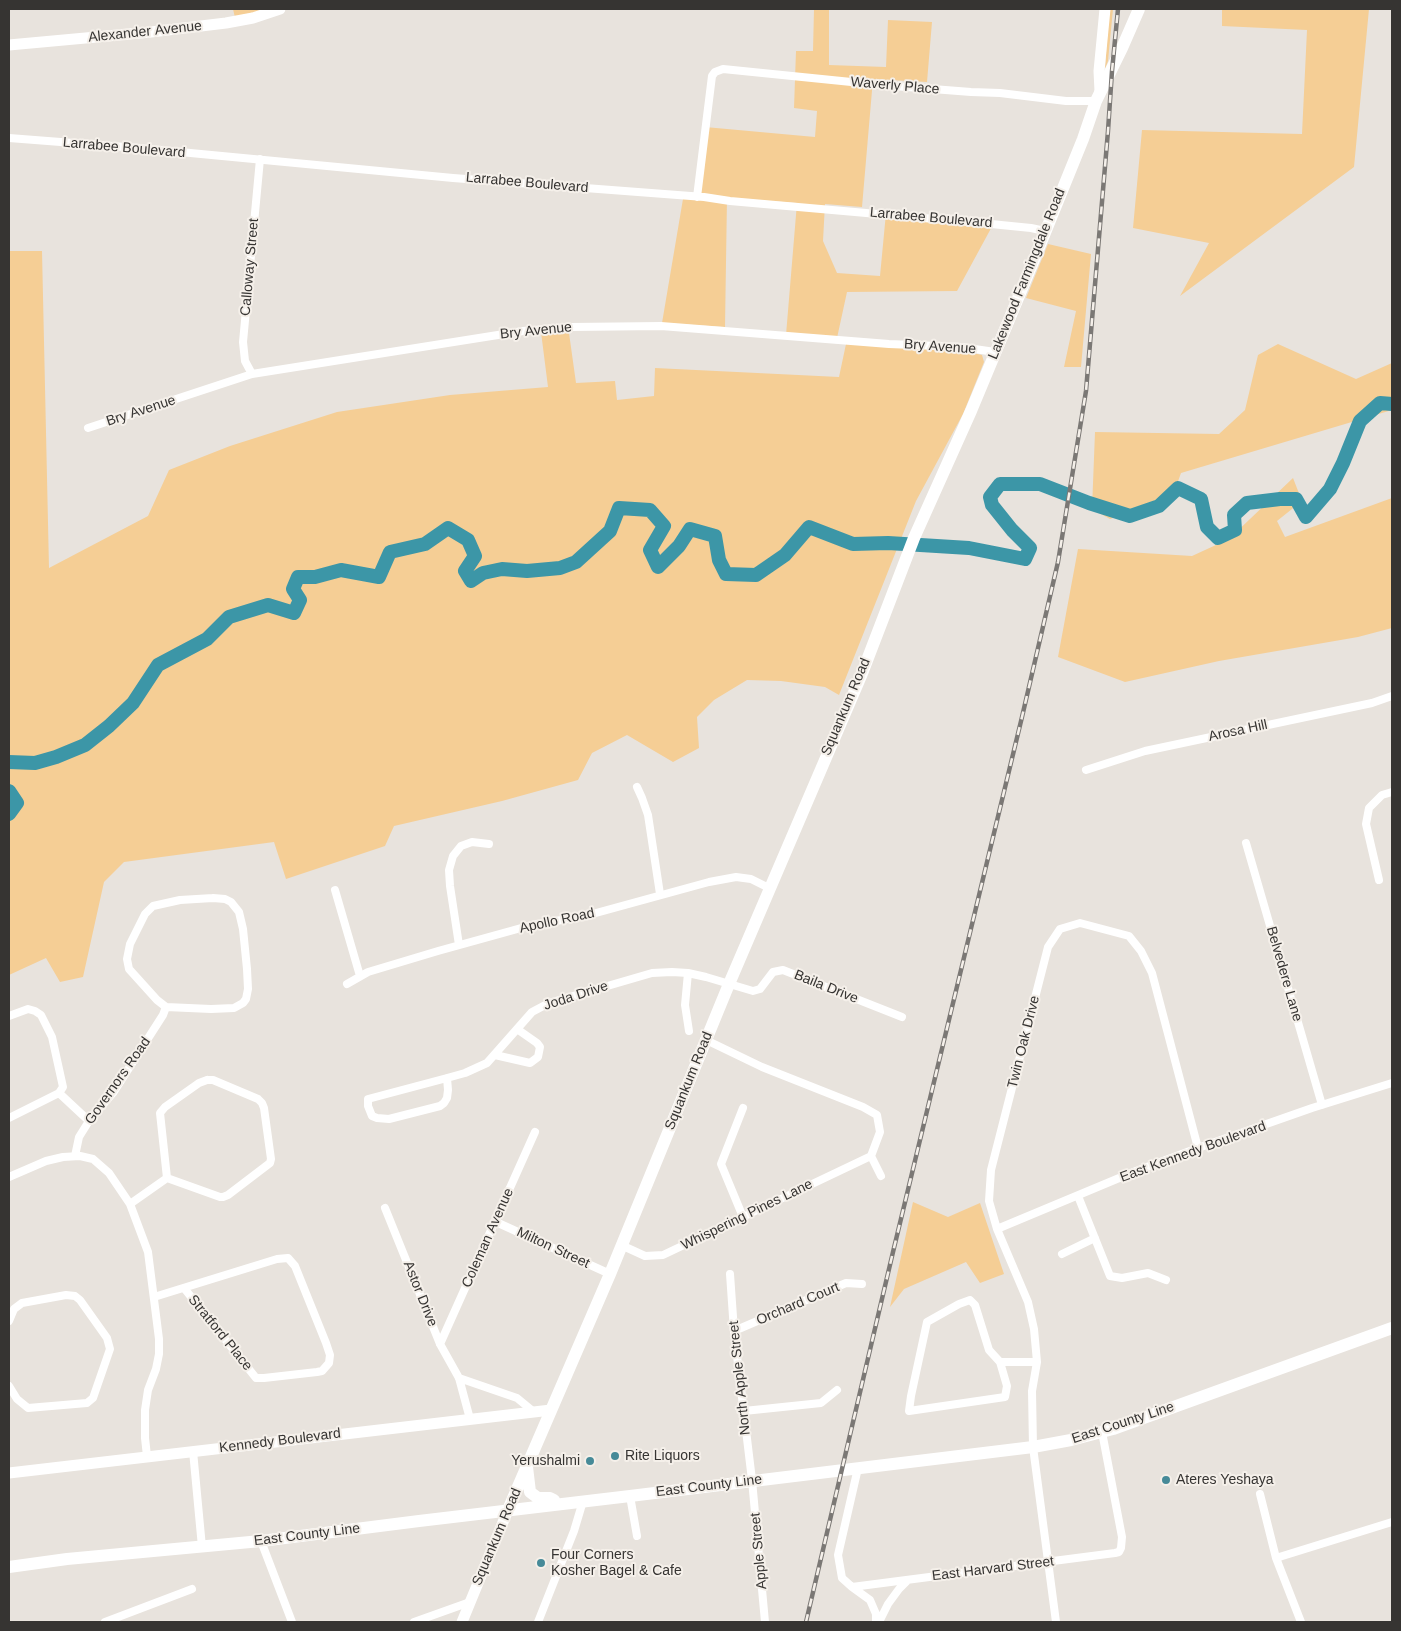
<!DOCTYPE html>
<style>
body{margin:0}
#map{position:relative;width:1401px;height:1631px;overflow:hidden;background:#e8e3dd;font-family:Arial,sans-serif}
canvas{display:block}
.frame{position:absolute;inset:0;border:10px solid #363432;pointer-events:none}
</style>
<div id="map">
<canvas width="1401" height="1631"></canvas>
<div class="frame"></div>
</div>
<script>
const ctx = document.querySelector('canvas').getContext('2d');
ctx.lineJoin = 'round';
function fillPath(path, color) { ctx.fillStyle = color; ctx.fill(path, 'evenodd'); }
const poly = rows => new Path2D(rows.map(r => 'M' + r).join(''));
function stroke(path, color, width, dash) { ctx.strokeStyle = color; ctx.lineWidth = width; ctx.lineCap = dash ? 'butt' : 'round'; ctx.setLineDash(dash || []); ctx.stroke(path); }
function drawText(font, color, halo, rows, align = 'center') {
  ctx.font = font + ' Arial,sans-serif'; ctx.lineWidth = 4; ctx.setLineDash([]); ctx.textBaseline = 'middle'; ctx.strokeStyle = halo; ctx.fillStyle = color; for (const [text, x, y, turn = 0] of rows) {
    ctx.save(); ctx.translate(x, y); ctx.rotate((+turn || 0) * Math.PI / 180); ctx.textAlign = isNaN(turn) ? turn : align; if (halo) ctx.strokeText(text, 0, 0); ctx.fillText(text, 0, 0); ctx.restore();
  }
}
const green = poly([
 [233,9,283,9,236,22],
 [814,9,829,9,829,65,886,67,888,20,932,22,927,82,873,79,862,207,825,204,823,241,837,273,880,276,886,213,995,221,957,291,847,292,837,338,786,335,797,203,727,198,725,327,662,323,684,193,699,194,705,127,815,137,817,111,794,108,796,51,813,51],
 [1109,9,1113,9,1108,61,1105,69],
 [1222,9,1369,9,1354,167,1180,296,1209,243,1133,228,1142,130,1302,134,1307,30,1222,26],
 [1048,244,1091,254,1081,367,1064,367,1076,311,1026,298],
 [9,251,42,251,49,568,148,516,169,470,230,446,337,412,450,395,548,387,541,332,569,333,576,383,615,381,617,400,654,396,655,368,839,377,846,344,960,350,982,355,984,362,963,414,916,501,839,695,825,687,781,681,747,680,714,700,697,717,699,748,673,762,627,735,592,753,578,780,502,801,394,826,385,846,286,879,274,842,124,862,104,882,83,977,60,982,46,958,9,975],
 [1278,344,1356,379,1392,363,1392,410,1181,473,1172,498,1110,519,1092,509,1095,432,1219,434,1245,410,1258,355],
 [1293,478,1302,501,1277,521,1285,537,1392,498,1392,628,1358,637,1219,661,1125,682,1058,657,1078,549,1192,556,1229,539],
 [913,1202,948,1217,980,1203,1004,1274,980,1283,966,1262,904,1289,890,1307]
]);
const river = poly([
 [9,762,35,763,56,757,85,745,109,726,133,703,158,665,207,639,229,617,268,605,294,613,300,600,293,589,298,577,315,577,341,570,379,577,390,552,425,544,448,528,468,540,475,556,465,571,471,581,483,573,502,569,527,571,560,568,576,562,610,531,619,508,650,510,664,526,650,550,658,567,679,546,690,529,715,536,719,560,726,574,756,575,785,555,809,527,853,544,888,543,969,548,1025,559,1030,548,1012,530,992,505,990,497,1000,484,1040,484,1089,503,1130,516,1159,506,1178,488,1201,499,1207,527,1218,538,1235,530,1234,515,1247,503,1280,499,1296,499,1306,517,1330,489,1343,463,1360,421,1380,403,1392,404],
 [9,791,17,803,9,814]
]);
const street = poly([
 [9,138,138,148,453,178,704,197,730,201,991,224,1031,228,1045,231],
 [697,197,712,76,715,72,723,69,881,85,971,92,1000,93,1066,101,1096,101],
 [252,374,245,361,243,342,260,159],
 [88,428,252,374,523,331,571,327,661,326,889,344,961,347,995,352],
 [1086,770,1145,751,1372,703,1392,696],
 [637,787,642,798,648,815,660,894],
 [1246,843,1322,1105],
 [1379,880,1366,824,1369,808,1382,795,1392,792],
 [335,890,360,976],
 [213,898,225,899,231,902,239,912,243,929,247,969,248,989,246,999,243,1003,234,1008,211,1009,166,1007,157,1000,129,969,127,959,130,944,145,914,153,906,180,900,213,898],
 [459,945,450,886,449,870,453,856,461,846,472,842,489,844],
 [688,973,685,1005,689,1031],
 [347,984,368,972,438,951,532,925,585,916,709,882,736,877,751,879,769,888],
 [9,1016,28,1009,35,1011,41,1015,52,1037,63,1087,59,1093,9,1118],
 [706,1040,762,1067,863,1107,877,1115,880,1132,871,1156,881,1176],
 [495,1055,530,1063,538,1057,540,1047,537,1043,517,1029],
 [447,1078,465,1073,487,1063,532,1012,549,1003,652,973,672,972,688,973,706,977,753,991,760,989,773,972,783,970,902,1017],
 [447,1078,448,1090,447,1098,444,1103,440,1106,389,1119,377,1118,372,1116,368,1106,368,1099,447,1078],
 [207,1080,213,1080,258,1099,262,1103,264,1108,271,1159,270,1163,228,1195,223,1197,220,1197,167,1178,160,1113,165,1107,199,1083,207,1080],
 [59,1093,89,1121],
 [743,1108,721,1164,743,1217],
 [75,1156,79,1137,89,1121,113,1093,163,1015,166,1007],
 [9,1177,46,1161,63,1157,80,1156,93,1159,109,1173,130,1204,148,1252,159,1339,159,1354,156,1369,148,1390,145,1410,145,1438,147,1456],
 [1078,1196,1110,1276,1122,1278,1148,1273,1166,1280],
 [130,1204,167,1178],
 [385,1208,440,1344,459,1378,470,1419],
 [496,1222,610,1274],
 [997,1229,1136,1171,1198,1148,1312,1108,1392,1083],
 [621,1245,645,1256,663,1255,871,1156],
 [1062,1254,1095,1238],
 [730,1274,734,1331,752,1480,765,1622],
 [154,1297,277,1259,288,1258,295,1266,326,1343,330,1355,329,1363,322,1371,317,1372,264,1378,256,1378,184,1288],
 [9,1321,14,1309,22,1303,66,1295,75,1296,80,1300,107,1338,110,1349,93,1398,87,1403,28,1408,17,1399,9,1386],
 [734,1331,846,1283,862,1284],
 [440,1344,535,1132],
 [1000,1362,1007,1386,1005,1397,909,1411,911,1396,927,1322,959,1304,970,1300,975,1305,989,1350,1000,1362,1037,1362],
 [459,1378,517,1398,534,1412],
 [744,1411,821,1403,837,1390],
 [193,1451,202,1547],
 [858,1468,838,1555,842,1578,852,1587,1115,1553,1119,1552,1121,1548,1122,1537,1102,1432],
 [1260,1494,1276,1558,1301,1622],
 [630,1496,637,1536],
 [261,1541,292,1622],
 [1276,1558,1392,1522],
 [852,1587,870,1600,876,1614,876,1622],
 [105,1622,192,1589],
 [414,1622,470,1602],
 [538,1622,574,1531,583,1501],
 [879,1622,888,1604,899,1589,908,1580],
 [1056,1622,1033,1447,1032,1391,1037,1362,1034,1329,1028,1302,997,1229,989,1201,991,1170,1048,947,1060,929,1080,923,1129,936,1141,951,1152,973,1198,1148]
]);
const secondary = poly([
 [9,45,151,32,226,23,253,18,280,9],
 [1100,91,1099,71,1105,9],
 [9,1473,551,1410],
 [462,1622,508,1510]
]);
const primary = poly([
 [527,1467,530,1492,538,1498,550,1498,554,1500],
 [508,1510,610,1274,729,984,861,676,914,538,971,411,1036,255,1083,139,1096,101,1122,48,1139,9],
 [9,1567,67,1559,261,1541,419,1521,630,1496,1033,1447,1071,1440,1113,1429,1392,1328]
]);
const rail = poly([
 [806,1622,893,1252,1022,717,1058,562,1086,391,1108,131,1112,71,1118,9]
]);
const markers = [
 [615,1456,5,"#468a98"],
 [590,1461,5,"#468a98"],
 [1166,1480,5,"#468a98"],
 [541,1563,5,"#468a98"]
];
const streetNames = [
 ["Alexander Avenue",145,32,-6],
 ["Waverly Place",895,86,5],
 ["Larrabee Boulevard",124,148,5],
 ["Larrabee Boulevard",527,183,5],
 ["Larrabee Boulevard",931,218,5],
 ["Calloway Street",250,267,-85],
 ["Lakewood Farmingdale Road",1027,274,-68],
 ["Bry Avenue",536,331,-6],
 ["Bry Avenue",940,347,4],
 ["Bry Avenue",141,411,-18],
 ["Squankum Road",846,707,-67],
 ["Arosa Hill",1238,731,-12],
 ["Apollo Road",557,921,-12],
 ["Belvedere Lane",1284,974,74],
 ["Baila Drive",826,987,22],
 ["Joda Drive",576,996,-18],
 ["Twin Oak Drive",1024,1042,-76],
 ["Governors Road",118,1081,-55],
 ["Squankum Road",689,1081,-68],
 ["East Kennedy Boulevard",1193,1152,-20],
 ["Whispering Pines Lane",747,1215,-26],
 ["Coleman Avenue",488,1238,-66],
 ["Milton Street",553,1248,25],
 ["Astor Drive",420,1294,68],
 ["Orchard Court",798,1304,-23],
 ["Stratford Place",220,1333,51],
 ["North Apple Street",740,1378,-96],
 ["East County Line",1123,1423,-18],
 ["Kennedy Boulevard",280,1441,-7],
 ["East County Line",709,1486,-7],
 ["East County Line",307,1535,-7],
 ["Squankum Road",497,1537,-67],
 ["Apple Street",759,1551,-95],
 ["East Harvard Street",993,1569,-7]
];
const poiNames = [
 ["Rite Liquors",625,1456],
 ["Yerushalmi",580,1461,"right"],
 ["Ateres Yeshaya",1176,1480],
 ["Four Corners",551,1555],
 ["Kosher Bagel & Cafe",551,1571]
];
fillPath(green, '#f5ce95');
stroke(river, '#3c96a7', 14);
stroke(street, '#fff', 8);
stroke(secondary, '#fff', 11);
stroke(primary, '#fff', 12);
stroke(rail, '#7b7875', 4.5);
stroke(rail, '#f5f0ea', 2.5, [8]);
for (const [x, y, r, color] of markers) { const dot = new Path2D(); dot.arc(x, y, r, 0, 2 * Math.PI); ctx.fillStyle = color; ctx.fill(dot); stroke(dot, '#f5f0ea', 2); }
drawText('14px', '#363432', '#f5f0ea', streetNames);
drawText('14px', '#363432', '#f5f0ea', poiNames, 'left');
</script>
